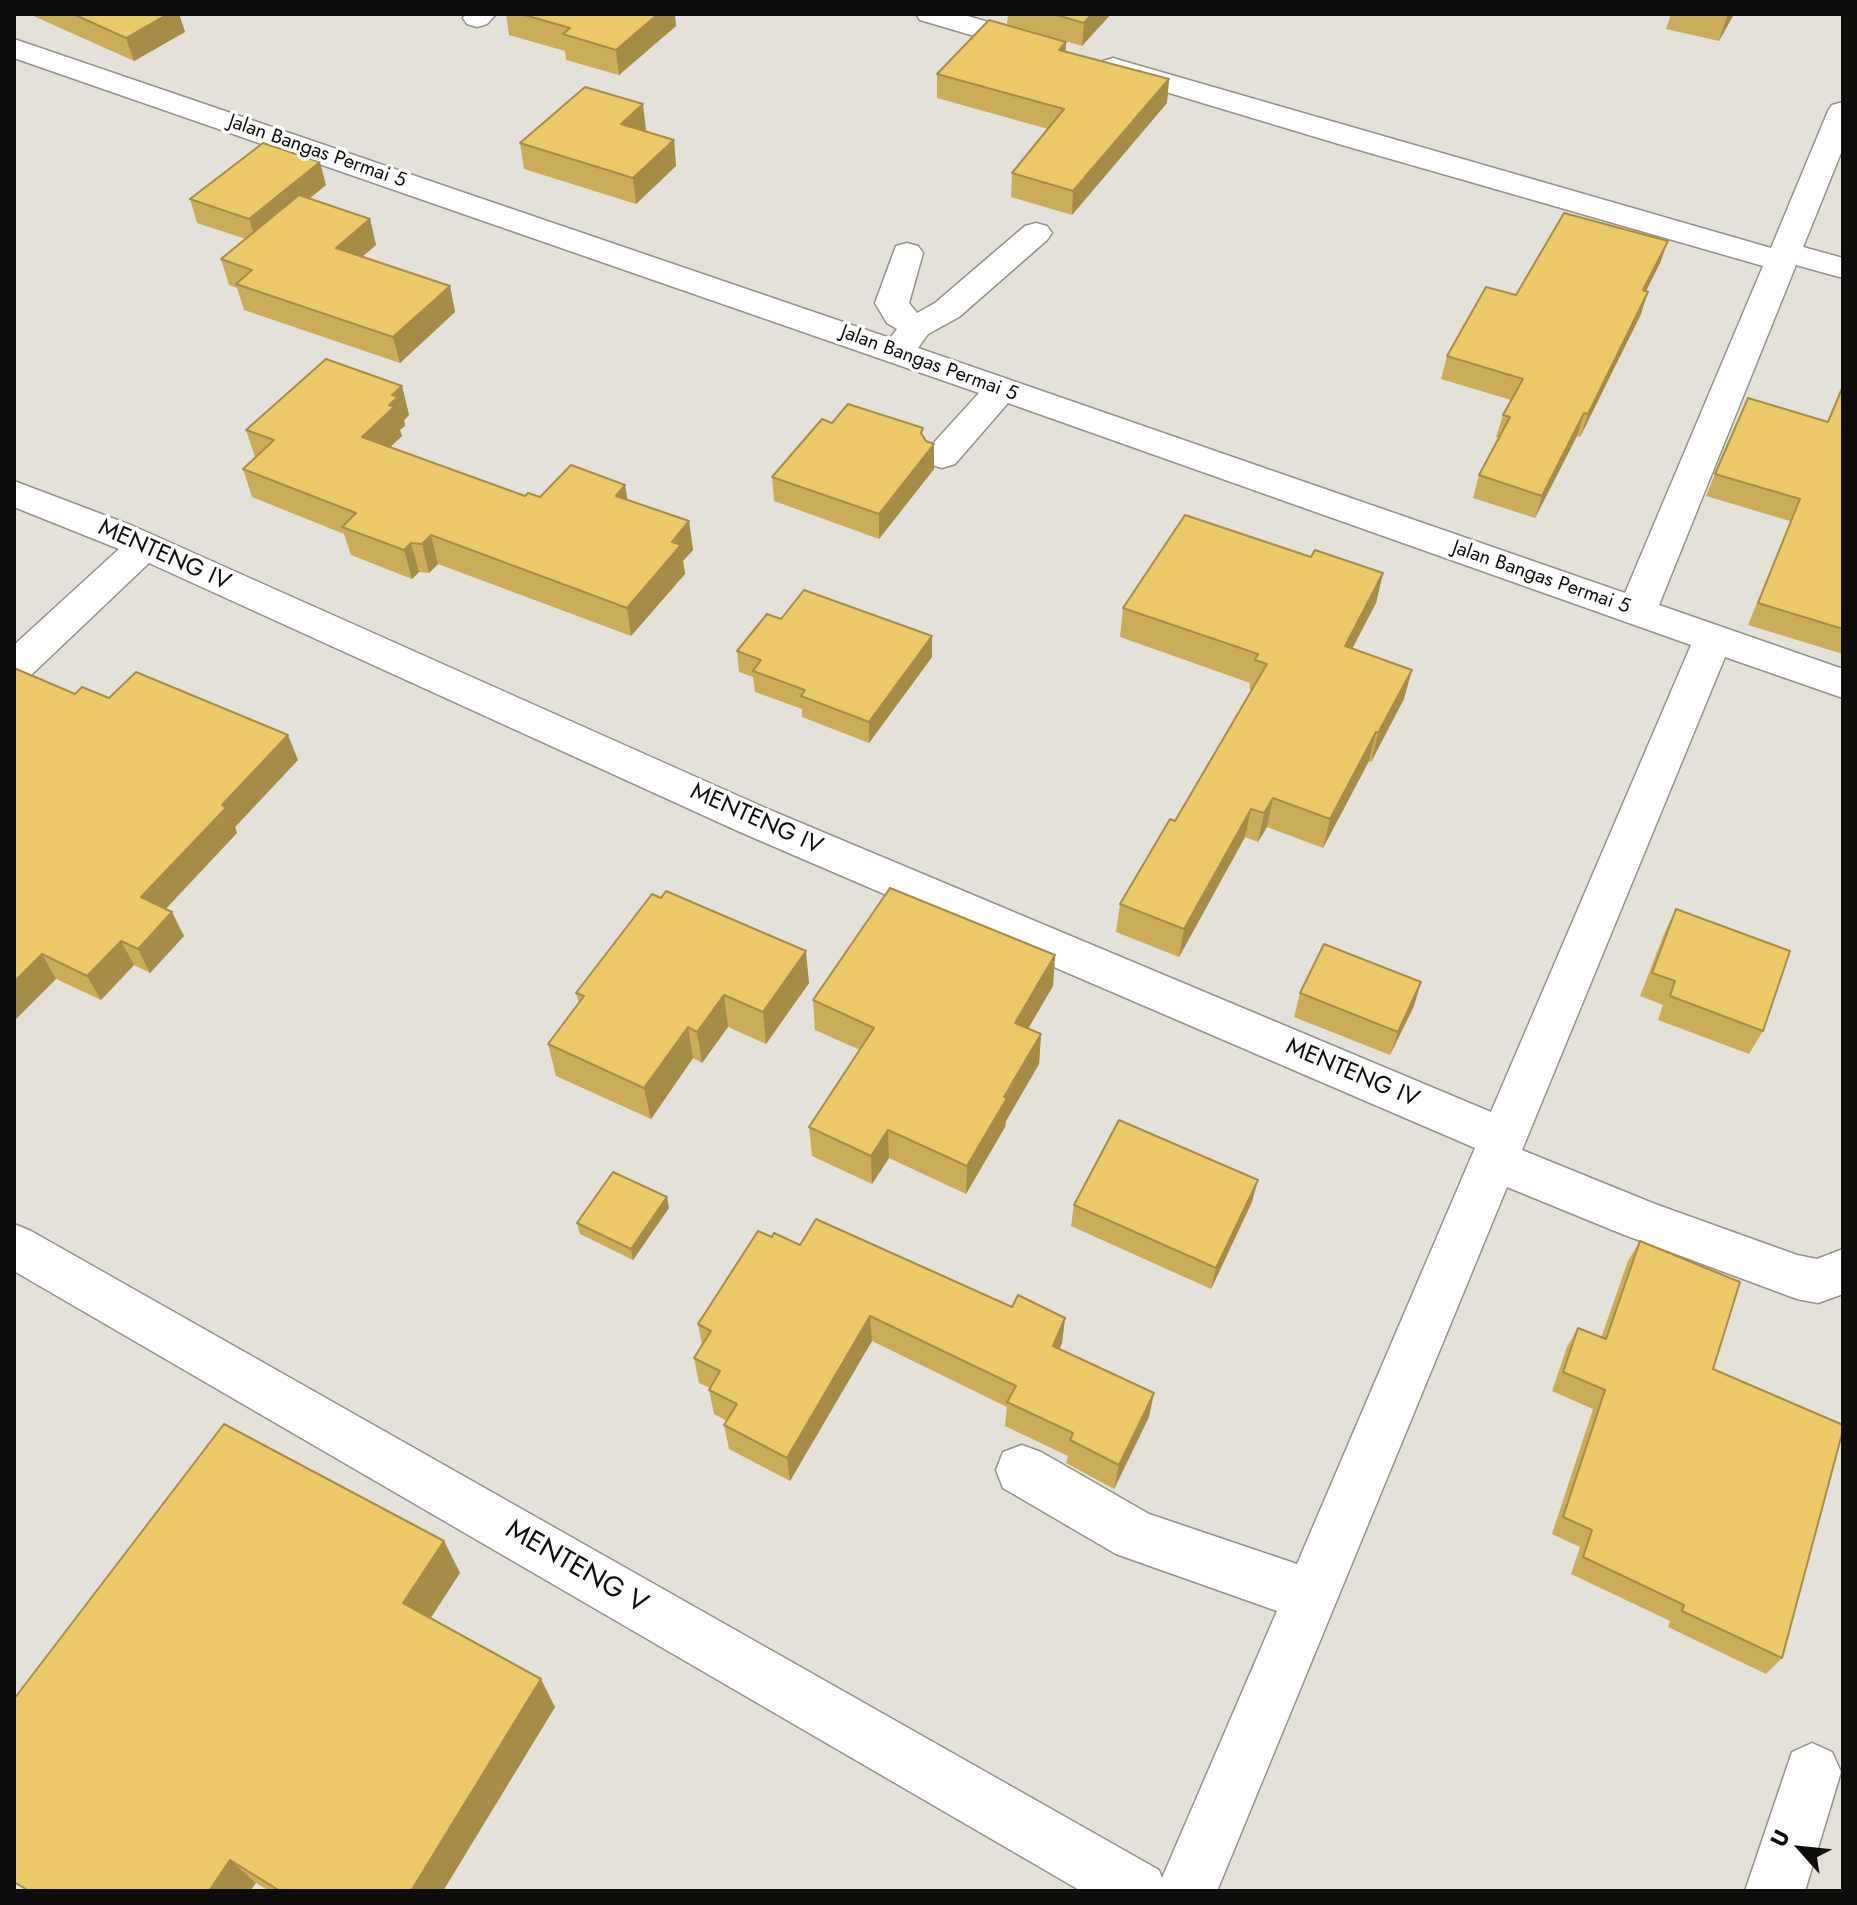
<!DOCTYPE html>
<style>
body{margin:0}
#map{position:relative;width:1857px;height:1905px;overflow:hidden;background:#e3e1da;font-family:Jost,sans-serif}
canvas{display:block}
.frame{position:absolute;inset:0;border:16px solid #0e0d0b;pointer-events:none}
.north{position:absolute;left:1761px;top:1809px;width:80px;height:80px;-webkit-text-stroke:6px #fff;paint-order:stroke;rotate:297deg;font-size:22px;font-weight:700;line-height:32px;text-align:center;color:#0e0d0b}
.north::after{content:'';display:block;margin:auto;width:28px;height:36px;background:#0e0d0b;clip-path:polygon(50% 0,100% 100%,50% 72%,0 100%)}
</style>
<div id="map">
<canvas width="1857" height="1905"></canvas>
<div class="frame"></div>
<div class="north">U</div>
</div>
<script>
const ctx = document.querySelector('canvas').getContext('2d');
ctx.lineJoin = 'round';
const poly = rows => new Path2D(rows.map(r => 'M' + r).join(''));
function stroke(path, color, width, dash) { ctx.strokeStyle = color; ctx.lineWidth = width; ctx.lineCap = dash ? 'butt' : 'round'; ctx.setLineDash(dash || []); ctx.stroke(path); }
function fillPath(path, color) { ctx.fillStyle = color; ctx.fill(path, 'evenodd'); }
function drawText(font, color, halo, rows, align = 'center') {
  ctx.font = font + ' Jost,sans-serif'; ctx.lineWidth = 7; ctx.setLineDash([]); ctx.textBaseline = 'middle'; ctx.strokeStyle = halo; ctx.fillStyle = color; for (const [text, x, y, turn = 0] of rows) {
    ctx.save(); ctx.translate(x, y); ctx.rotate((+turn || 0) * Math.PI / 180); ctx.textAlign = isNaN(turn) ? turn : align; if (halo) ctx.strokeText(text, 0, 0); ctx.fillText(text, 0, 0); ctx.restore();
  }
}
const minor = poly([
 [465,14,496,14,487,24,477,27,467,24,463,18,465,14],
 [916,14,961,14,1049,40,1054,46,1049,52,1039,55,920,20,916,14],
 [14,39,890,338,897,329,887,323,875,303,896,246,907,243,918,246,923,253,909,303,917,313,935,303,1025,226,1036,223,1047,226,1052,233,1047,240,959,317,928,334,918,348,1625,593,1763,266,1342,145,1103,73,1098,67,1103,61,1113,58,1123,61,1771,248,1828,111,1832,105,1843,102,1843,148,1803,247,1843,258,1843,278,1796,265,1659,605,1843,669,1843,698,1725,657,1522,1150,1655,1204,1797,1255,1817,1259,1843,1249,1843,1294,1818,1303,1797,1299,1622,1234,1507,1187,1217,1891,1081,1891,14,1271,14,1224,31,1231,1159,1870,1162,1878,1277,1611,1116,1554,1003,1488,996,1470,1003,1452,1022,1445,1041,1452,1149,1514,1297,1564,1475,1148,740,832,149,563,28,678,14,682,14,645,119,549,14,507,14,481,133,526,770,810,1491,1112,1691,645,1008,403,955,464,942,468,929,464,924,456,929,448,979,393,14,58,14,39],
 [1812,1743,1832,1752,1841,1772,1805,1891,1745,1891,1792,1752,1812,1743]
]);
const wall = poly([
 [29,14,179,14,185,32,134,61],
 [506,14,677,14,675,16,676,26,619,75,566,60,565,51,509,35],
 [1008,14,1111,14,1082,46,1007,24],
 [1671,14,1734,14,1719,41,1666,29],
 [1066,42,1066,51,1169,79,1167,103,1072,215,1011,197,1012,173,1048,129,937,98,937,74],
 [646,130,645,131,674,140,676,166,636,204,524,169,520,143],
 [326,185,309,199,370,219,376,245,362,257,450,286,455,312,400,363,244,310,237,288,229,285,221,259,246,239,197,223,190,199],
 [1660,263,1646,291,1641,314,1580,437,1577,436,1535,518,1473,498,1479,475,1499,438,1496,437,1503,415,1511,400,1441,379,1447,356,1516,295],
 [1843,385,1843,654,1748,625,1790,521,1706,496,1715,474,1828,422],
 [402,386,409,415,404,420,405,426,400,430,402,436,390,447,525,496,628,500,689,521,693,550,683,561,685,574,631,636,438,564,429,573,419,572,412,579,351,555,344,534,252,497,243,469,255,457,246,430],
 [832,423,923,435,926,441,934,444,934,469,879,539,774,501,772,477],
 [1311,557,1383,573,1376,603,1352,649,1404,699,1371,762,1369,761,1323,848,1267,827,1258,842,1245,837,1179,957,1116,932,1120,904,1175,821,1252,690,1249,689,1250,683,1120,637,1123,608],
 [781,619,932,657,869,743,802,717,802,709,755,692,753,677,739,672,737,651],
 [14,668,75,694,109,698,298,760,235,827,237,833,166,909,184,936,150,973,134,965,101,1000,56,979,14,1021],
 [1676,909,1763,1031,1749,1054,1658,1020,1663,1005,1640,996,1664,934],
 [1055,955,1053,986,1028,1028,1041,1034,1039,1064,1006,1121,1005,1127,966,1194,889,1158,872,1184,812,1156,809,1127,860,1050,815,1030,813,1000],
 [809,983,766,1044,728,1027,702,1063,693,1058,651,1119,556,1076,548,1044,579,1003,576,993],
 [1300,993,1414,1006,1390,1055,1294,1017],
 [1252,1202,1211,1289,1071,1226,1074,1205],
 [669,1208,633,1260,580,1234,577,1223],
 [772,1237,1012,1307,1065,1318,1062,1343,1059,1349,1149,1417,1114,1489,1066,1463,1068,1456,1005,1426,1007,1407,872,1341,790,1481,729,1449,724,1425,727,1421,714,1414,709,1390,710,1388,699,1383,694,1358,702,1345,698,1324],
 [1640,1241,1713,1369,1782,1658,1766,1674,1668,1627,1670,1621,1571,1574,1580,1547,1552,1534,1593,1409,1552,1391,1567,1347,1578,1328,1601,1338,1628,1261],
 [444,1541,460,1573,430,1618,555,1707,443,1891,269,1891,256,1883,14,1882]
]);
const shadedWall = poly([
 [168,14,179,14,185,32,134,61,126,38],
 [658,14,677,14,675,16,676,26,619,75,616,50],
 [1092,14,1111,14,1082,46,1084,23],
 [1729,14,1734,14,1719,41,1727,16],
 [1066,42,1065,65,1059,50],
 [1169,79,1167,103,1072,215,1073,191],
 [643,104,646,130,624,150,621,124],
 [674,140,676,166,636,204,633,178],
 [320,162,326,185,256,242,249,219],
 [370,219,376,245,343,273,336,248],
 [1668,241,1660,263,1635,313,1643,290],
 [450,286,455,312,400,363,393,337],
 [1648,292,1641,314,1580,437,1588,414],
 [402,386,409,415,404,420,405,426,400,430,402,436,370,466,362,437,389,405,392,395],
 [1584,413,1577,436,1535,518,1542,496],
 [934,444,934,469,879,539,879,514],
 [625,485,630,514,616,496],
 [689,521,693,550,683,561,685,574,631,636,627,608,672,542],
 [431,535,438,564,429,573,422,544],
 [411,543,419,572,412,579,404,550],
 [1383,573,1376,603,1338,676,1345,646],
 [932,636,932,657,869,743,869,722],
 [1412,670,1404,699,1371,762,1378,733],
 [1376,732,1369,761,1323,848,1330,819],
 [288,735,298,760,235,827,237,833,153,922,141,897,222,805],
 [1273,798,1267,827,1258,842,1264,813],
 [1251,809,1245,837,1179,957,1184,929],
 [172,912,184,936,150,973,138,949],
 [121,941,134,965,101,1000,87,976],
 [806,951,809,983,766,1044,763,1012],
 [42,954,56,979,14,1021,14,982],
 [1055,955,1053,986,1014,1053,1015,1023],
 [1421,982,1414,1006,1390,1055,1398,1032],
 [724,995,728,1027,702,1063,697,1032],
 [688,1027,693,1058,651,1119,644,1088],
 [1041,1034,1039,1064,1006,1121,1005,1127,966,1194,967,1166],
 [888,1130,889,1158,872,1184,871,1156],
 [1258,1180,1252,1202,1211,1289,1216,1268],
 [667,1197,669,1208,633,1260,631,1249],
 [870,1316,872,1341,790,1481,787,1458],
 [1065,1318,1062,1343,1050,1371,1053,1346],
 [1154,1393,1149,1417,1114,1489,1119,1465],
 [444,1541,460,1573,421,1633,403,1603],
 [541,1679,555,1707,443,1891,411,1891],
 [230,1860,256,1883,250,1891,209,1891]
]);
const building = poly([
 [73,14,168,14,126,38,73,14],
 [521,14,658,14,616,50,563,34,570,28,521,14],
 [1053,14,1092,14,1084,23,1053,14],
 [989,20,1066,42,1059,50,1169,79,1073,191,1012,173,1064,109,937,74,989,20],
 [585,87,643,104,621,124,674,140,633,178,520,143,585,87],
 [263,143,320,162,249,219,190,199,263,143],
 [299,195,370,219,336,248,450,286,393,337,236,284,252,270,221,259,299,195],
 [1564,213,1668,241,1643,290,1648,292,1588,414,1584,413,1542,496,1479,475,1510,417,1503,415,1523,379,1447,356,1486,287,1516,295,1564,213],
 [326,359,402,386,392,395,398,397,389,405,394,407,362,437,525,496,528,493,540,497,571,465,625,485,616,496,689,521,672,542,681,545,627,608,431,535,422,544,411,543,404,550,342,527,356,513,243,469,274,440,246,430,326,359],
 [1843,386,1843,629,1758,603,1800,499,1715,474,1748,398,1828,422,1843,386],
 [848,404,923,428,921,433,926,441,934,444,879,514,772,477,822,419,832,423,848,404],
 [1185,515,1311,557,1315,550,1383,573,1345,646,1412,670,1378,733,1376,732,1330,819,1273,798,1264,813,1251,809,1184,929,1120,904,1170,819,1175,821,1267,664,1255,660,1258,654,1123,608,1185,515],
 [804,590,932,636,869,722,801,696,805,690,753,671,761,660,737,651,767,614,781,619,804,590],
 [14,668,75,694,82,687,109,698,136,672,288,735,222,805,226,808,141,897,172,912,138,949,121,941,87,976,42,954,14,982,14,668],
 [890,888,1055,955,1015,1023,1041,1034,1004,1097,1007,1098,967,1166,888,1130,871,1156,809,1127,874,1028,813,1000,890,888],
 [666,891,806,951,763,1012,724,995,697,1032,688,1027,644,1088,548,1044,584,996,576,993,652,894,661,898,666,891],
 [1676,909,1790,951,1763,1031,1670,996,1675,981,1652,973,1676,909],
 [1324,944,1421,982,1398,1032,1300,993,1324,944],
 [1119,1120,1258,1180,1216,1268,1074,1205,1119,1120],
 [613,1172,667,1197,631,1249,577,1223,613,1172],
 [816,1219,1012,1307,1018,1295,1065,1318,1053,1346,1154,1393,1119,1465,1070,1440,1073,1433,1007,1402,1016,1386,870,1316,787,1458,724,1425,737,1404,709,1390,720,1371,694,1358,711,1331,698,1324,758,1231,772,1237,774,1233,800,1245,816,1219],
 [1640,1241,1740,1282,1713,1369,1843,1425,1843,1430,1782,1658,1682,1611,1684,1605,1583,1557,1592,1530,1563,1517,1605,1390,1563,1372,1578,1328,1606,1339,1640,1241],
 [224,1424,444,1541,403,1603,541,1679,411,1891,280,1891,230,1860,209,1891,29,1891,14,1882,14,1699,224,1424]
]);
const farStreetnames = [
 ["Jalan Bangas Permai 5",317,152,19],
 ["Jalan Bangas Permai 5",929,364,20],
 ["Jalan Bangas Permai 5",1541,578,19]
];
const streetNames = [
 ["MENTENG IV",164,556,24],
 ["MENTENG IV",756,820,24],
 ["MENTENG IV",1352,1074,23]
];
const nearStreetnames = [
 ["MENTENG V",576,1568,30]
];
stroke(minor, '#94928b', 3);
fillPath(minor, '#fff');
fillPath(wall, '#cbad59');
fillPath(shadedWall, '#a58d48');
fillPath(building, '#ecc967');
stroke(building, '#a58d48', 2);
drawText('20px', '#0e0d0b', '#fff', farStreetnames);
drawText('24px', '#0e0d0b', '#fff', streetNames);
drawText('28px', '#0e0d0b', '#fff', nearStreetnames);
</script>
